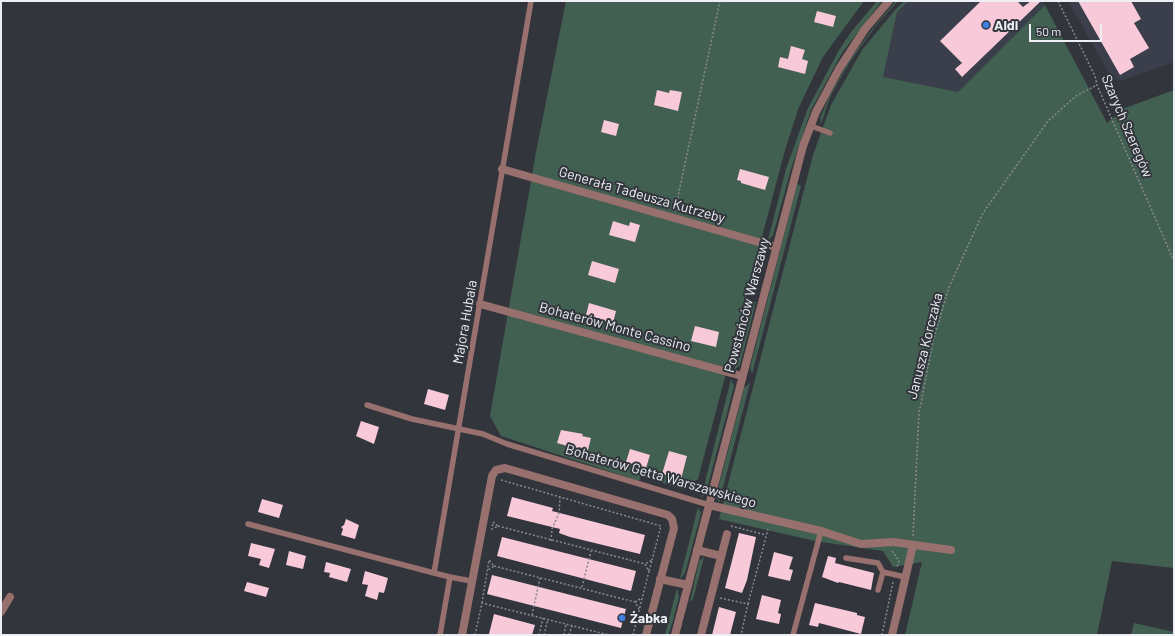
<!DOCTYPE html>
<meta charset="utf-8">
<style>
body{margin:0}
#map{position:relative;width:1175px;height:636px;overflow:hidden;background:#32353c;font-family:Barlow,sans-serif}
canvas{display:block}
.frame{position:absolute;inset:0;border:2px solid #edeff4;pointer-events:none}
.scale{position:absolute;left:1029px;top:24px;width:73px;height:18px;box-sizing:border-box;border:2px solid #edeff4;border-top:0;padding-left:5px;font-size:12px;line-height:14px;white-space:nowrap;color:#edeff4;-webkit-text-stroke:3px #32353c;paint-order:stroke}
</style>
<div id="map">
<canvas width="1175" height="636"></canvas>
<div class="frame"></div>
<div class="scale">50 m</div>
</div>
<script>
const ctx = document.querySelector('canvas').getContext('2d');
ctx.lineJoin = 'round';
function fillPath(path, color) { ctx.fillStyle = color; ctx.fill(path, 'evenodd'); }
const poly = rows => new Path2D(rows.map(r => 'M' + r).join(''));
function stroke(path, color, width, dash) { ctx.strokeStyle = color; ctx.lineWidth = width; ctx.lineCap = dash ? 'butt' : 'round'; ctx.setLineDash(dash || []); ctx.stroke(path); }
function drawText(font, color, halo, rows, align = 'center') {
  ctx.font = font + ' Barlow,sans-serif'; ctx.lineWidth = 4; ctx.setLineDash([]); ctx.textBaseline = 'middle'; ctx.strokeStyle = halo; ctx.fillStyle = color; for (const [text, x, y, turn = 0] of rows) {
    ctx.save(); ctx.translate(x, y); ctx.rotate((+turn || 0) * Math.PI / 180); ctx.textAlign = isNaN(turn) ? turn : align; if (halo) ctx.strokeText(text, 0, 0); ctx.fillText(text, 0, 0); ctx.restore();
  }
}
const built = poly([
 [908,1,1043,1,1045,5,958,92,882,77,897,12],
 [1068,1,1174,1,1174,62,1121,81,1111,77]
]);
const green = poly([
 [566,1,864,1,823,57,799,107,785,150,698,479,682,489,641,476,639,481,501,436,490,416,536,152],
 [877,1,882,1,842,53,811,110,791,169,773,235,768,240,786,169,808,108,839,50,851,32],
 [896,1,898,1,878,23,851,60,830,97,821,124,820,118,829,97,850,59,877,23],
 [905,1,908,1,897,12,883,77,958,92,1045,5,1107,123,1125,108,1174,90,1174,568,1112,561,1097,635,905,635,922,562,893,567,883,551,815,541,719,519,813,155,831,105,862,50,896,9],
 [797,184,801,186,752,374,750,368],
 [751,301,756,302,740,365,734,370],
 [731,379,734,386,706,493,701,498],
 [750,383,719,503,716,497,744,388],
 [698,507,701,513,685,573,680,579],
 [704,557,693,599,690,602,699,561],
 [677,588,679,597,672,624,668,635,665,635],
 [1134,623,1174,632,1174,635,1131,635]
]);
const building = poly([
 [981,1,1017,1,1023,7,1031,1,1041,1,962,77,955,69,962,63,940,41],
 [1078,1,1131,1,1141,19,1134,23,1149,48,1130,59,1134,67,1120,75],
 [817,11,836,16,833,27,814,22],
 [791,46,805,50,802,59,808,61,805,74,778,67,780,57,788,59],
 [657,90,669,93,670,90,682,92,678,111,654,105],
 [604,120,619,124,616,136,601,132],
 [740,169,769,177,765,190,741,183,741,181,737,180],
 [613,221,629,226,630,222,640,225,635,242,609,235],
 [592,261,619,269,615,283,588,275],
 [589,303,616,311,613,323,586,315],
 [695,326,719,332,716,347,691,341],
 [428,389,449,395,445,410,424,404],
 [361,421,379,427,374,444,356,436],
 [561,430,583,434,582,436,591,438,588,450,579,447,578,449,557,443],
 [630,449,650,455,646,468,626,462],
 [669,451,687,456,681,479,662,474],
 [512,497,553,508,552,511,645,535,640,554,570,537,559,533,560,529,507,516],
 [262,499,283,505,279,518,258,512],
 [346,519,359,525,355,539,341,535,343,529,341,527,344,525],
 [739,533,756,537,747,580,742,593,725,588],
 [502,537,636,571,631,591,497,556],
 [251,543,275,549,269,568,259,565,261,559,248,556],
 [289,551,306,556,303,569,286,565],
 [774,552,793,557,789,569,793,570,790,581,768,576],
 [828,556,836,558,835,563,874,573,871,590,839,582,838,583,822,577],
 [326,562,351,569,347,582,329,577,330,573,324,572],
 [365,571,388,578,384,593,379,592,377,600,365,596,368,585,362,584],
 [492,575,626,609,621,628,487,594],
 [247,582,269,588,266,597,244,591],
 [762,595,781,600,778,613,781,614,779,624,756,619],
 [815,603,857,613,857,615,865,617,861,634,819,623,818,627,809,625],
 [719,607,736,612,730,635,712,635],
 [494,614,535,625,532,635,489,634]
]);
const path = poly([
 [1058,1,1095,76,1097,85,1174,261],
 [675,210,720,1],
 [501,480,661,526,652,560],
 [493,522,498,526,492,529,493,522],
 [498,526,645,564,649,571,652,560,645,564],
 [731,526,766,535],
 [913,536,919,413,933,341,949,287,983,213,1048,121,1076,96,1097,85],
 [551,541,552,529,559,513,560,497],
 [892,551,899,561,897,567],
 [494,566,635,602,639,609],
 [582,587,591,551],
 [720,598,748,604,741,635],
 [635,602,642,598],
 [482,603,489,560,494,566,488,570],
 [748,604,768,529],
 [532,615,540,578],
 [475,635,482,603,609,635],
 [539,635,543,618],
 [544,635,548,619],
 [564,635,566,624],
 [569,635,572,626],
 [633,635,649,571],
 [882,635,893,582]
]);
const lane = poly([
 [811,126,830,133],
 [367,405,412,419,483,434,507,444,709,505],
 [248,524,434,573],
 [846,558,878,563,883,572,878,590],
 [883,572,905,577],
 [450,577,471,581],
 [440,635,450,577,434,573,531,1],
 [793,635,821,531]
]);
const street = poly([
 [502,169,776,247],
 [480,304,742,376],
 [709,505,821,531,861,544,893,542,951,550],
 [697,550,721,556],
 [660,579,688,585],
 [1,612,10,597],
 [462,635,492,476,496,470,505,468,668,515,672,519,674,528,646,635],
 [675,635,803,146,816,112,839,69,865,29,889,1],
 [701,635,727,534],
 [892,635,913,545]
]);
const markers = [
 [986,25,4,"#3f7fe0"],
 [622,618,4,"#3f7fe0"]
];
const poiNames = [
 ["Aldi",994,25],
 ["Żabka",630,618]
];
const streetNames = [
 ["Szarych Szeregów",1127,126,67],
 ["Generała Tadeusza Kutrzeby",642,195,16],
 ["Powstańców Warszawy",747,305,-75],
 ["Majora Hubala",465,322,-80],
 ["Bohaterów Monte Cassino",615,327,15],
 ["Janusza Korczaka",925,346,-76],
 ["Bohaterów Getta Warszawskiego",661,476,16]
];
fillPath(built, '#3a3f4b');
fillPath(green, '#426051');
fillPath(building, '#f7c9d9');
stroke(path, '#888a90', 1.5, [2, 2]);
stroke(lane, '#98706d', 5.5);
stroke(street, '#98706d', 8);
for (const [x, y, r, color] of markers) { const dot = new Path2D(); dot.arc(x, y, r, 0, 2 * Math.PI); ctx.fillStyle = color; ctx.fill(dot); stroke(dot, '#32353c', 1.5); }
drawText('bold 14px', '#edeff4', '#32353c', poiNames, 'left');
drawText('14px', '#edeff4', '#32353c', streetNames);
</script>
